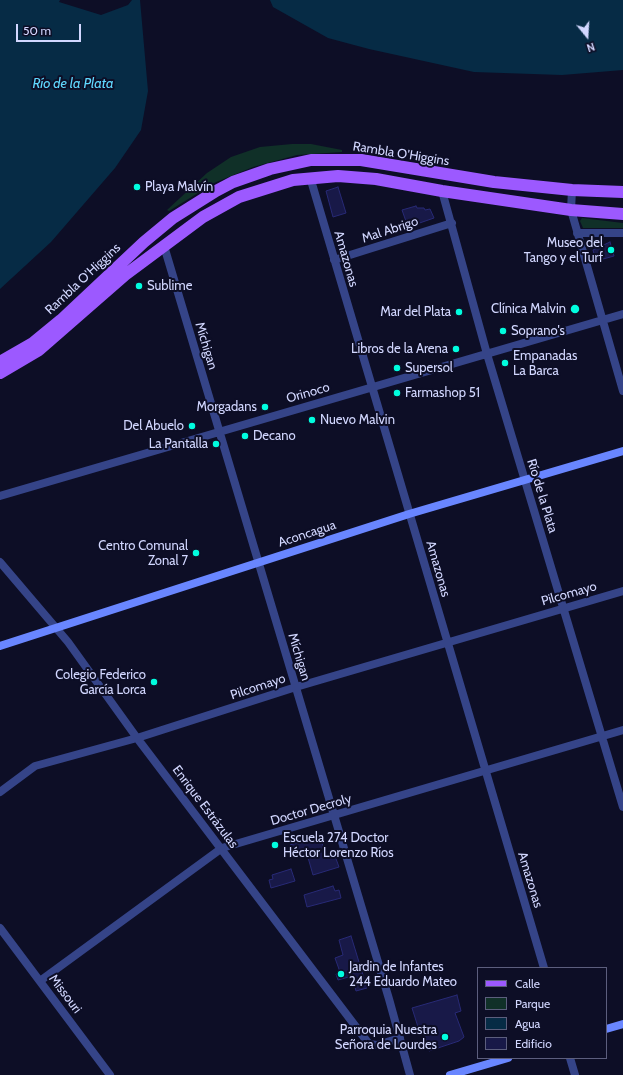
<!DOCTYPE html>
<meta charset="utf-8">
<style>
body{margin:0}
#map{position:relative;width:623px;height:1075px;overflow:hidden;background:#0d0e26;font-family:Cabin,sans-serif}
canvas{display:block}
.legend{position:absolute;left:477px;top:967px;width:130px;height:92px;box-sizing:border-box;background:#0d0e26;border:1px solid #5c5e7d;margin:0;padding:5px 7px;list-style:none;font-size:12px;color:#d2d7ff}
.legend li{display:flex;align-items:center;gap:8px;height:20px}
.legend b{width:20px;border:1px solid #5c5e7d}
.north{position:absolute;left:567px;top:16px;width:40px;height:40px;-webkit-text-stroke:3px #0d0e26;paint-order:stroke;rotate:162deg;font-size:11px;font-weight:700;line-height:16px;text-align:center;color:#d2d7ff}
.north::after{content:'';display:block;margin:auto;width:14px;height:18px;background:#d2d7ff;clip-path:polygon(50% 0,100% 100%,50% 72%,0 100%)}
.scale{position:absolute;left:16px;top:24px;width:65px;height:18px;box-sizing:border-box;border:2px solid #d2d7ff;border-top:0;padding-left:5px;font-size:12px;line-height:14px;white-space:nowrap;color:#d2d7ff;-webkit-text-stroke:3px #0d0e26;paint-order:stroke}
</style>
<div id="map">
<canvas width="623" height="1075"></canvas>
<ul class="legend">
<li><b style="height:5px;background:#9c59ff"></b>Calle</li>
<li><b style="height:11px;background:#103028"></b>Parque</li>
<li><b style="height:11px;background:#062b45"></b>Agua</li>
<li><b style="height:11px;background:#181948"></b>Edificio</li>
</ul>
<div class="north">N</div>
<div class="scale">50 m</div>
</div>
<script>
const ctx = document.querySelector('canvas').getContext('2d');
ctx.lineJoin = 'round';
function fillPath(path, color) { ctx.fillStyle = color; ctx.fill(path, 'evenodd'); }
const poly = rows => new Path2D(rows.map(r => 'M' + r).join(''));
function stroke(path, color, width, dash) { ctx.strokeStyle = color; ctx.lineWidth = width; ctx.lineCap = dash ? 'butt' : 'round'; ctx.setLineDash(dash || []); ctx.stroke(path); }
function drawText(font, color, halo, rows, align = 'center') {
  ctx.font = font + ' Cabin,sans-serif'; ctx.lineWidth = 4; ctx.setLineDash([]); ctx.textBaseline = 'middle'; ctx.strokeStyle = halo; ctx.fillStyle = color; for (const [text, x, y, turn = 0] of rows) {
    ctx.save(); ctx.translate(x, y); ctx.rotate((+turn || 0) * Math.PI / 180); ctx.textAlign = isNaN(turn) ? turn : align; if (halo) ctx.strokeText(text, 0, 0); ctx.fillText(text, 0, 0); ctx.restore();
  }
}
const green = poly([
 [292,144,311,144,342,150,342,152,297,155,253,167,214,183,169,211,167,210,207,173,231,157,260,147],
 [582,218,623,223,623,228,583,228,580,221]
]);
const water = poly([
 [0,0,60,0,59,2,101,15,128,5,132,0,140,0,148,91,141,130,115,168,51,242,0,289],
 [270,0,623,0,623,70,562,75,474,72,369,49,328,38,273,7]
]);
const building = poly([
 [338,187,346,213,333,217,326,191,338,187],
 [416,206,417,208,424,208,425,210,430,209,434,218,408,227,402,210,416,206],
 [610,242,614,256,596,261,593,250,610,242],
 [320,835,324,837,322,843,326,858,335,856,339,867,313,875,307,854,294,858,290,845,320,835],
 [291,869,295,881,271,888,269,880,273,879,272,875,291,869],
 [333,886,335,891,339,890,341,898,307,907,304,895,333,886],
 [351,936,367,988,356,991,352,976,338,980,336,974,340,972,335,958,343,955,339,940,351,936],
 [457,995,461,1011,455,1013,464,1037,459,1041,429,1051,423,1029,419,1030,412,1008,457,995]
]);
const street = poly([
 [310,177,544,968],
 [572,190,571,210,623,391],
 [442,191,487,354,623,807],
 [577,233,623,233],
 [164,246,389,999,410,1075],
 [334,260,452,223],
 [0,496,623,314],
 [0,562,68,642,137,738,369,1044,377,1045,400,1038],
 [0,792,35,766,137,738,296,687,623,591],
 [0,928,110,1075],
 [40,981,222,848,623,730],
 [570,1058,575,1075]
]);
const secondary = poly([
 [0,646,409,514,623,451],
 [606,1029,623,1024],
 [450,1075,508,1058]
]);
const primary = poly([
 [0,362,33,343,61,320,144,242,173,218,216,191,233,182,270,169,311,160,361,160,494,182,572,190,623,192],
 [0,373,39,350,125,275,203,217,239,197,293,180,338,176,376,179,442,191,571,210,623,214]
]);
const markers = [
 [137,187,4,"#00fddf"],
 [611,250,4,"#00fddf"],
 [139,286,4,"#00fddf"],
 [575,309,5,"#00fddf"],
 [459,312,4,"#00fddf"],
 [503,331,4,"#00fddf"],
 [456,349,4,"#00fddf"],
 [505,363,4,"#00fddf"],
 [397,368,4,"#00fddf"],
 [397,393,4,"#00fddf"],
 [265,407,4,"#00fddf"],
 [312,420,4,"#00fddf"],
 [192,426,4,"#00fddf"],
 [245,436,4,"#00fddf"],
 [216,444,4,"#00fddf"],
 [196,553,4,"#00fddf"],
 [154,682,4,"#00fddf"],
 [275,845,4,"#00fddf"],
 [341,974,4,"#00fddf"],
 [445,1037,4,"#00fddf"]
];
const streetNames = [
 ["Rambla O'Higgins",401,154,9],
 ["Mal Abrigo",390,230,-18],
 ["Amazonas",346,259,74],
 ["Rambla O'Higgins",83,279,-43],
 ["Míchigan",206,346,73],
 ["Orinoco",308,393,-16],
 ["Río de la Plata",542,496,73],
 ["Aconcagua",307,534,-18],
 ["Amazonas",438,569,74],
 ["Pilcomayo",569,594,-16],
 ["Míchigan",299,657,73],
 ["Pilcomayo",258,687,-18],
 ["Enrique Estrázulas",205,807,53],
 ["Doctor Decroly",311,810,-16],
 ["Amazonas",530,880,73],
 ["Missouri",65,994,53]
];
const poiNames = [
 ["Playa Malvín",145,187],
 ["Museo del",603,243,"right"],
 ["Tango y el Turf",603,258,"right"],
 ["Sublime",147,286],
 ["Clínica Malvin",566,309,"right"],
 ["Mar del Plata",451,312,"right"],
 ["Soprano's",511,331],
 ["Libros de la Arena",448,349,"right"],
 ["Empanadas",513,356],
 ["La Barca",513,371],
 ["Supersol",405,368],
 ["Farmashop 51",405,393],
 ["Morgadans",257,407,"right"],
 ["Nuevo Malvin",320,420],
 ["Del Abuelo",184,426,"right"],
 ["Decano",253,436],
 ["La Pantalla",208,444,"right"],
 ["Centro Comunal",188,546,"right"],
 ["Zonal 7",188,561,"right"],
 ["Colegio Federico",146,675,"right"],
 ["García Lorca",146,690,"right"],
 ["Escuela 274 Doctor",283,838],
 ["Héctor Lorenzo Ríos",283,853],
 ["Jardin de Infantes",349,967],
 ["244 Eduardo Mateo",349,982],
 ["Parroquia Nuestra",437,1030,"right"],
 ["Señora de Lourdes",437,1045,"right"]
];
const waterNames = [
 ["Río de la Plata",73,84]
];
fillPath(green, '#103028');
fillPath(water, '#062b45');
fillPath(building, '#181948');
stroke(building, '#282a76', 1);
stroke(street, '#354488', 8);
stroke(secondary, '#6986ff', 8);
stroke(primary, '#9c59ff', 12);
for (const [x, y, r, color] of markers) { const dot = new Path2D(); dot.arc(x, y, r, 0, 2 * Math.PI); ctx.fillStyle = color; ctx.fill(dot); stroke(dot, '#0d0e26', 1.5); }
drawText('13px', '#d2d7ff', '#0d0e26', streetNames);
drawText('13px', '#d2d7ff', '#0d0e26', poiNames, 'left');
drawText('italic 14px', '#60d8ff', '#0d0e26', waterNames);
</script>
